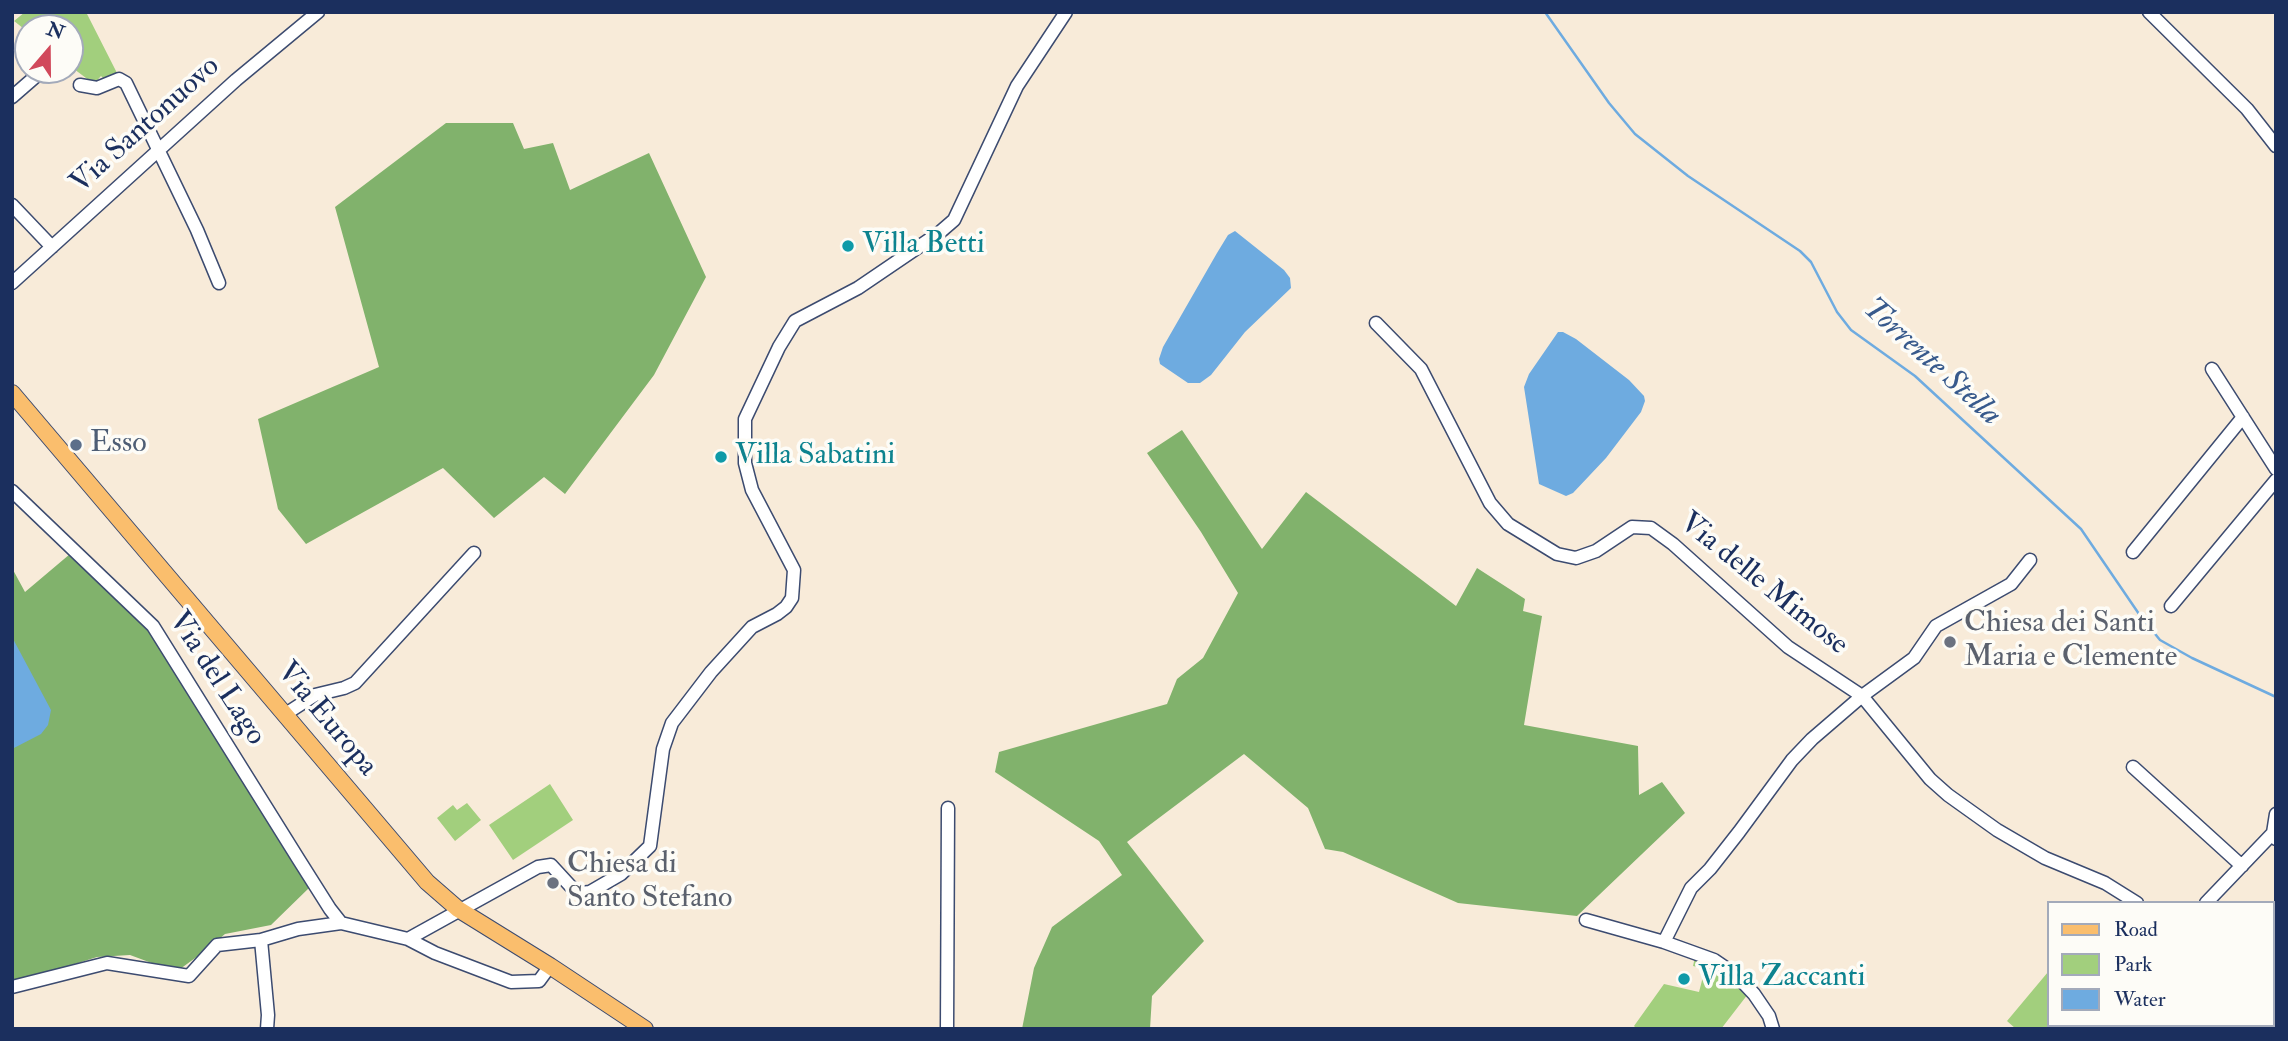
<!DOCTYPE html>
<style>
body{margin:0}
#map{position:relative;width:2288px;height:1041px;overflow:hidden;background:#f8ebd9;font-family:"IM FELL Double Pica",serif}
canvas{display:block}
.frame{position:absolute;inset:0;border:14px solid #1b2f5e;pointer-events:none}
.legend{position:absolute;left:2047px;top:901px;width:228px;height:126px;box-sizing:border-box;background:#fdfcf7;border:2px solid #a3aaba;margin:0;padding:9px 12px;list-style:none;font-size:21px;color:#1b2f5e}
.legend li{display:flex;align-items:center;gap:14px;height:35px}
.legend b{width:35px;border:2px solid #a3aaba}
.north{position:absolute;left:14px;top:14px;width:70px;height:70px;box-sizing:border-box;background:#fdfcf7;border:2px solid #a3aaba;border-radius:50%;rotate:20deg;font-size:19px;font-weight:700;line-height:28px;text-align:center;color:#1b2f5e}
.north::after{content:'';display:block;margin:auto;width:24px;height:32px;background:#d1495b;clip-path:polygon(50% 0,100% 100%,50% 72%,0 100%)}
</style>
<div id="map">
<canvas width="2288" height="1041"></canvas>
<div class="frame"></div>
<ul class="legend">
<li><b style="height:9px;background:#fabe6d"></b>Road</li>
<li><b style="height:19px;background:#a2cf7d"></b>Park</li>
<li><b style="height:19px;background:#6eabe0"></b>Water</li>
</ul>
<div class="north">N</div>
</div>
<script>
const ctx = document.querySelector('canvas').getContext('2d');
ctx.lineJoin = 'round';
function fillPath(path, color) { ctx.fillStyle = color; ctx.fill(path, 'evenodd'); }
const poly = rows => new Path2D(rows.map(r => 'M' + r).join(''));
function stroke(path, color, width, dash) { ctx.strokeStyle = color; ctx.lineWidth = width; ctx.lineCap = dash ? 'butt' : 'round'; ctx.setLineDash(dash || []); ctx.stroke(path); }
function drawText(font, color, halo, rows, align = 'center') {
  ctx.font = font + ' "IM FELL Double Pica",serif'; ctx.lineWidth = 7; ctx.setLineDash([]); ctx.textBaseline = 'middle'; ctx.strokeStyle = halo; ctx.fillStyle = color; for (const [text, x, y, turn = 0] of rows) {
    ctx.save(); ctx.translate(x, y); ctx.rotate((+turn || 0) * Math.PI / 180); ctx.textAlign = isNaN(turn) ? turn : align; if (halo) ctx.strokeText(text, 0, 0); ctx.fillText(text, 0, 0); ctx.restore();
  }
}
const green = poly([
 [25,12,86,12,117,73,107,82,101,76,94,84,70,66,70,28,28,28,28,32,14,21],
 [550,784,573,820,513,860,489,825],
 [467,803,481,820,455,841,437,818,453,805,457,810],
 [1695,957,1715,963,1748,994,1721,1029,1637,1029,1634,1026,1664,984,1699,992,1705,969,1693,966],
 [2048,972,2048,1025,2057,1025,2054,1029,2016,1029,2007,1021]
]);
const forest = poly([
 [446,123,513,123,524,149,553,143,570,190,649,153,706,277,654,375,565,494,544,477,494,518,443,468,306,544,278,509,258,419,379,367,335,207],
 [1182,430,1262,549,1306,492,1456,606,1477,568,1525,599,1523,611,1542,616,1524,725,1638,746,1639,795,1662,782,1685,813,1577,916,1458,903,1343,852,1325,849,1308,808,1244,754,1127,842,1204,941,1152,996,1150,1029,1022,1029,1034,968,1052,927,1122,875,1099,841,995,772,999,752,1167,704,1177,679,1203,658,1238,593,1201,532,1147,453],
 [70,554,146,626,310,887,271,925,225,934,202,953,176,972,130,955,97,957,12,984,12,568,25,592]
]);
const water = poly([
 [1235,231,1284,270,1290,278,1291,288,1245,332,1211,375,1200,383,1188,383,1160,364,1159,359,1163,347,1217,253,1228,235],
 [1558,332,1563,332,1576,339,1629,380,1644,396,1645,401,1641,412,1606,458,1573,493,1566,496,1539,484,1524,387,1529,374],
 [12,637,51,710,48,725,41,734,12,749]
]);
const stream = poly([
 [1545,12,1609,103,1635,134,1688,176,1800,251,1811,262,1837,312,1851,330,1915,376,2081,529,2139,614,2160,640,2192,658,2276,697]
]);
const minor = poly([
 [2149,12,2247,109,2276,146],
 [80,85,97,88,119,79,126,83,197,230,219,283],
 [12,97,43,70],
 [12,205,52,247],
 [12,283,236,80,318,12],
 [1376,323,1421,369,1490,503,1508,524,1557,554,1576,558,1596,551,1632,527,1651,528,1673,544,1788,647,1862,696,1914,658,1936,626,2011,584,2030,560],
 [2212,369,2276,469],
 [12,491,153,626,299,860,330,909,341,923],
 [2133,552,2243,417],
 [2171,606,2276,480],
 [284,715,315,695,344,688,355,683,474,553],
 [2133,767,2242,866],
 [2276,814,2273,833,2276,839],
 [2206,903,2273,833],
 [1586,920,1664,942,1714,960,1736,975,1754,994,1769,1016,1773,1029],
 [408,939,538,867,551,865,574,890,581,893,590,892,621,874,650,846,663,749,672,723,711,672,752,627,777,614,786,607,792,598,794,570,752,490,745,463,745,419,779,347,795,321,858,288,939,233,954,220,1017,86,1066,12],
 [261,940,268,1015,267,1029],
 [1664,942,1691,888,1710,869,1739,832,1792,760,1812,739,1862,696,1930,779,1948,795,1997,830,2045,858,2105,883,2137,903],
 [12,987,107,963,189,976,217,945,261,940,298,929,341,923,408,939,435,953,511,982,539,981,550,966],
 [947,1029,948,808]
]);
const major = poly([
 [12,393,427,882,458,909,550,966,645,1029]
]);
const markers = [
 [848,246,7,"#0f9aa8"],
 [76,445,7,"#5c6f8a"],
 [721,457,7,"#0f9aa8"],
 [1950,642,7,"#6b7280"],
 [553,883,7,"#6b7280"],
 [1684,979,7,"#0f9aa8"]
];
const streetNames = [
 ["Via Santonuovo",146,126,-42],
 ["Via delle Mimose",1763,585,39],
 ["Via del Lago",216,679,57],
 ["Via Europa",326,720,50]
];
const cultureNames = [
 ["Villa Betti",862,246],
 ["Villa Sabatini",735,457],
 ["Villa Zaccanti",1698,979]
];
const serviceNames = [
 ["Esso",90,445]
];
const worshipNames = [
 ["Chiesa dei Santi",1964,625],
 ["Maria e Clemente",1964,659],
 ["Chiesa di",567,866],
 ["Santo Stefano",567,900]
];
const waterNames = [
 ["Torrente Stella",1931,363,42]
];
fillPath(green, '#a2cf7d');
fillPath(forest, '#81b26c');
fillPath(water, '#6eabe0');
stroke(stream, '#6eabe0', 2.5);
stroke(minor, '#3c4b70', 15);
stroke(major, '#3c4b70', 18);
stroke(minor, '#fff', 12);
stroke(major, '#fabe6d', 16);
for (const [x, y, r, color] of markers) { const dot = new Path2D(); dot.arc(x, y, r, 0, 2 * Math.PI); ctx.fillStyle = color; ctx.fill(dot); stroke(dot, '#fdfcf7', 2.5); }
drawText('30px', '#1b2f5e', '#fdfcf7', streetNames);
drawText('30px', '#0d838f', '#fdfcf7', cultureNames, 'left');
drawText('30px', '#4e5e75', '#fdfcf7', serviceNames, 'left');
drawText('30px', '#5b616d', '#fdfcf7', worshipNames, 'left');
drawText('italic 32px', '#385a8c', '#fdfcf7', waterNames);
</script>
